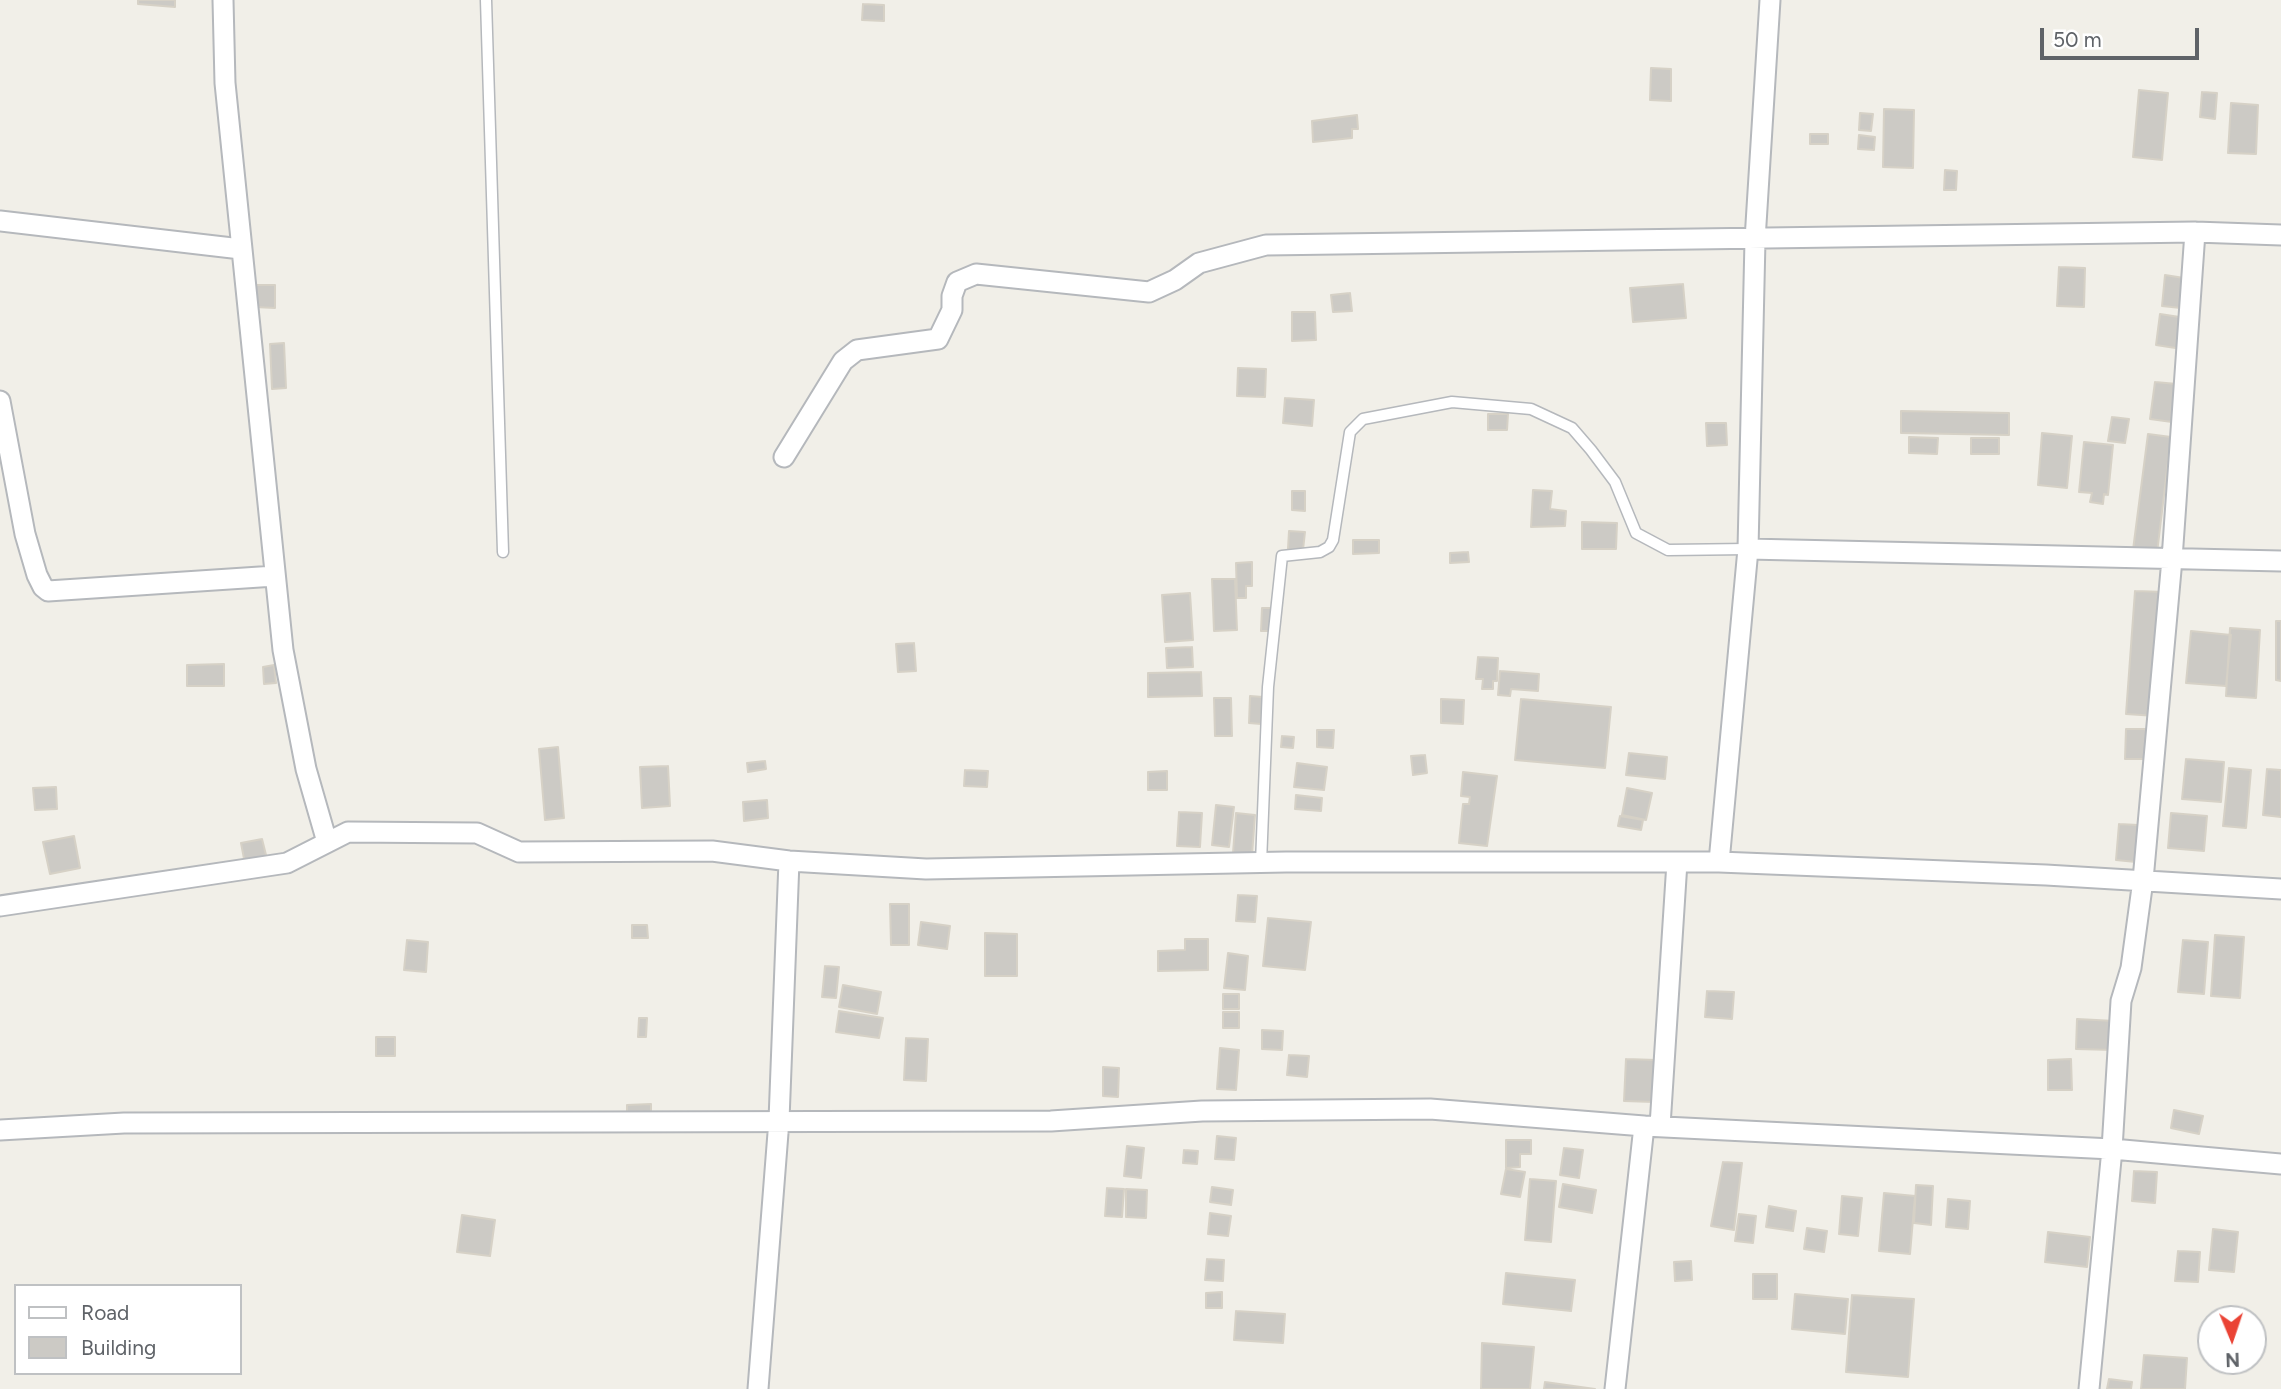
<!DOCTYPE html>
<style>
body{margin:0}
#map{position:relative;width:2281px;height:1389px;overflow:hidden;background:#f1efe8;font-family:Figtree,sans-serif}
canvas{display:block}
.legend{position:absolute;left:14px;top:1284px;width:228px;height:91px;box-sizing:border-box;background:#fff;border:2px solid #bfc1c3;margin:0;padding:9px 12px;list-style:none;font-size:21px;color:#5f6368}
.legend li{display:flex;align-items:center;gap:14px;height:35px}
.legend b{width:35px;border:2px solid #bfc1c3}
.north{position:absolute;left:2197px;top:1305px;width:70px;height:70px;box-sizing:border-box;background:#fff;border:2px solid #bfc1c3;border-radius:50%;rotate:178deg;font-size:19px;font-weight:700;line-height:28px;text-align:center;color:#5f6368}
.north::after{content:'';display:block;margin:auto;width:24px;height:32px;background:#ea4335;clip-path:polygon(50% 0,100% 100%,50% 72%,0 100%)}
.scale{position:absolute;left:2040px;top:28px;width:159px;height:32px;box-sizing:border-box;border:4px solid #5f6368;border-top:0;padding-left:9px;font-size:21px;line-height:24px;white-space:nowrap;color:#5f6368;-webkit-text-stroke:5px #fff;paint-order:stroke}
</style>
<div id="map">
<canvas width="2281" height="1389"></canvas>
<ul class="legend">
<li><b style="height:9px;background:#fff"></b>Road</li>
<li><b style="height:19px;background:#cccac5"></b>Building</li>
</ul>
<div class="north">N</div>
<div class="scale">50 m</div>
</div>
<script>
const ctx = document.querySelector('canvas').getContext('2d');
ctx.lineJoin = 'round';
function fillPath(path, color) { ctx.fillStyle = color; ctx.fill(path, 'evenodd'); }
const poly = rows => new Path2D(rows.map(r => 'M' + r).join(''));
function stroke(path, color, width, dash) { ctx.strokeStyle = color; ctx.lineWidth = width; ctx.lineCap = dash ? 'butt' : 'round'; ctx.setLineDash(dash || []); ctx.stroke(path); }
const building = poly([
 [138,0,175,0,175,7,138,4,138,0],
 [863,4,884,5,884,21,862,20,863,4],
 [1651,68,1671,69,1671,101,1650,100,1651,68],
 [2139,90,2168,93,2162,160,2133,157,2139,90],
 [2202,92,2217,93,2215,119,2200,117,2202,92],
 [2231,103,2258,105,2256,154,2228,153,2231,103],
 [1884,109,1914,110,1913,168,1883,167,1884,109],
 [1860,113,1873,114,1871,131,1859,130,1860,113],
 [1357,115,1358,129,1352,129,1352,138,1313,142,1312,121,1357,115],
 [1810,134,1828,134,1828,144,1810,144,1810,134],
 [1859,135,1875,137,1874,150,1858,149,1859,135],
 [1945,170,1957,171,1956,190,1944,190,1945,170],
 [2059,267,2085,268,2084,307,2057,306,2059,267],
 [2165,275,2184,278,2181,308,2162,306,2165,275],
 [1683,284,1686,318,1633,322,1630,288,1683,284],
 [255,285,275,285,275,308,255,307,255,285],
 [1350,293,1352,311,1333,312,1331,295,1350,293],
 [1292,312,1315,312,1316,340,1292,341,1292,312],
 [2160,314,2186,318,2182,349,2156,345,2160,314],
 [284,343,286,388,272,389,270,344,284,343],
 [1238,368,1266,369,1265,397,1237,396,1238,368],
 [2155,382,2177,384,2172,422,2150,419,2155,382],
 [1285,398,1314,400,1312,426,1283,423,1285,398],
 [1901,411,2009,413,2009,435,1901,433,1901,411],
 [1488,414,1508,414,1507,430,1488,430,1488,414],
 [2112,417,2129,419,2125,443,2108,441,2112,417],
 [1706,423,1726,423,1727,445,1707,446,1706,423],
 [2042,433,2072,436,2067,488,2038,485,2042,433],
 [2148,434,2171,437,2157,553,2133,550,2148,434],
 [1909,437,1938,438,1937,454,1909,453,1909,437],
 [1971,438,1999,438,1999,454,1971,454,1971,438],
 [2084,442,2113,445,2108,495,2104,494,2103,504,2090,502,2092,493,2079,492,2084,442],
 [1533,490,1552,491,1550,509,1566,511,1565,526,1531,527,1533,490],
 [1292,491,1305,491,1305,511,1292,510,1292,491],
 [1582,522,1617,523,1616,549,1582,549,1582,522],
 [1289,531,1305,532,1303,550,1288,549,1289,531],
 [1353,540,1379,540,1379,553,1353,554,1353,540],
 [1468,552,1469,562,1450,563,1450,553,1468,552],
 [1252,562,1252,586,1246,586,1246,598,1237,598,1236,563,1252,562],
 [1212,579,1235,579,1237,630,1214,631,1212,579],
 [2135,591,2165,592,2156,716,2126,714,2135,591],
 [1190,593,1193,640,1165,642,1162,595,1190,593],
 [1262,608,1273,608,1272,631,1261,631,1262,608],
 [2276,621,2281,621,2281,681,2276,680,2276,621],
 [2230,628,2260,630,2256,698,2226,696,2230,628],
 [2191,631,2231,635,2226,686,2186,683,2191,631],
 [914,643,916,671,898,672,896,644,914,643],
 [1192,647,1193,667,1167,668,1166,648,1192,647],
 [1478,657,1498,658,1497,681,1493,681,1493,689,1482,689,1483,679,1476,679,1478,657],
 [224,664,224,686,187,686,187,665,224,664],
 [274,665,276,683,264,684,263,667,274,665],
 [1500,671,1539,674,1538,691,1511,689,1510,696,1498,695,1500,671],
 [1201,672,1202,696,1148,697,1148,673,1201,672],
 [1250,696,1263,697,1261,724,1249,723,1250,696],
 [1214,698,1231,698,1232,736,1215,736,1214,698],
 [1441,699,1464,700,1463,724,1441,723,1441,699],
 [1521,699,1611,707,1605,768,1515,760,1521,699],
 [2126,729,2147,729,2146,759,2125,759,2126,729],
 [1317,730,1334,730,1333,748,1317,747,1317,730],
 [1282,736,1294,737,1293,748,1281,747,1282,736],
 [558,747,564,818,545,820,539,749,558,747],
 [1629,753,1667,757,1665,779,1626,775,1629,753],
 [1425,755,1427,773,1413,775,1411,756,1425,755],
 [2186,759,2224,762,2221,802,2182,799,2186,759],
 [765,761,766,769,748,772,747,763,765,761],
 [1297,763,1327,767,1324,790,1294,787,1297,763],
 [668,766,670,806,642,808,640,767,668,766],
 [2229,768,2251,770,2246,828,2223,826,2229,768],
 [2267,769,2281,770,2281,817,2263,815,2267,769],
 [965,770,988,771,987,787,964,786,965,770],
 [1167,771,1167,790,1148,790,1148,772,1167,771],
 [1463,772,1497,776,1487,846,1459,843,1463,804,1469,804,1470,797,1461,796,1463,772],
 [56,787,57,809,35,810,33,788,56,787],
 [1627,788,1652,793,1646,820,1622,815,1627,788],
 [1296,795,1322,798,1321,811,1295,809,1296,795],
 [767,800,768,818,744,821,743,802,767,800],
 [1216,805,1234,807,1229,847,1212,845,1216,805],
 [1179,812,1202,813,1200,847,1177,846,1179,812],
 [1236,813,1255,815,1252,855,1233,853,1236,813],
 [2171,813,2207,816,2204,851,2168,848,2171,813],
 [1620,816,1643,820,1641,830,1618,826,1620,816],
 [2119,824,2138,825,2136,862,2116,860,2119,824],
 [74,836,80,868,50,874,43,842,74,836],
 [262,839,267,859,245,864,241,843,262,839],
 [1238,895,1257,896,1255,922,1236,921,1238,895],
 [890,904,909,904,909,945,891,945,890,904],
 [1268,918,1311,922,1305,970,1263,966,1268,918],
 [921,922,950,926,947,949,918,945,921,922],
 [632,925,647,925,648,938,632,938,632,925],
 [985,933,1017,934,1017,976,985,976,985,933],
 [2215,935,2244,937,2240,998,2211,996,2215,935],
 [1185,939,1208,939,1208,970,1158,971,1158,951,1185,950,1185,939],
 [407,940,428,942,426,972,404,970,407,940],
 [2183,940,2208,942,2204,994,2178,992,2183,940],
 [1228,953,1248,956,1245,990,1224,988,1228,953],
 [825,966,839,967,836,998,822,997,825,966],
 [843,985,881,992,877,1014,839,1007,843,985],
 [1707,991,1734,992,1732,1019,1705,1017,1707,991],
 [1223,994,1239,994,1239,1009,1223,1009,1223,994],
 [839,1011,883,1018,879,1038,836,1032,839,1011],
 [1223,1012,1239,1012,1239,1028,1223,1028,1223,1012],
 [639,1018,647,1018,646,1037,638,1037,639,1018],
 [2077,1019,2115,1021,2114,1050,2076,1049,2077,1019],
 [1262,1030,1283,1031,1282,1050,1262,1049,1262,1030],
 [376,1037,395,1037,395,1056,376,1056,376,1037],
 [906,1038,928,1039,926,1081,904,1080,906,1038],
 [1220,1048,1239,1050,1236,1090,1217,1089,1220,1048],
 [1289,1055,1309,1056,1307,1077,1287,1075,1289,1055],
 [1626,1059,1656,1060,1654,1102,1624,1101,1626,1059],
 [2071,1059,2072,1090,2048,1090,2048,1060,2071,1059],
 [1103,1067,1119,1068,1118,1097,1103,1096,1103,1067],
 [651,1104,651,1115,627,1115,627,1105,651,1104],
 [2174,1110,2203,1116,2199,1134,2171,1128,2174,1110],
 [1217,1136,1236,1138,1234,1160,1215,1159,1217,1136],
 [1506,1140,1531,1140,1531,1154,1520,1154,1520,1167,1506,1168,1506,1140],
 [1127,1146,1144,1148,1141,1178,1124,1176,1127,1146],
 [1564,1148,1583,1150,1579,1178,1560,1175,1564,1148],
 [1184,1150,1198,1151,1197,1164,1183,1163,1184,1150],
 [1723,1162,1742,1163,1734,1230,1711,1226,1723,1162],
 [1506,1169,1525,1172,1520,1197,1501,1194,1506,1169],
 [2134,1171,2157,1172,2155,1203,2132,1201,2134,1171],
 [1530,1179,1556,1181,1551,1242,1525,1240,1530,1179],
 [1563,1184,1596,1190,1592,1213,1559,1207,1563,1184],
 [1916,1185,1933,1186,1931,1225,1914,1223,1916,1185],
 [1212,1187,1233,1190,1231,1205,1210,1202,1212,1187],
 [1107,1188,1124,1189,1122,1217,1105,1216,1107,1188],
 [1126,1189,1147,1190,1146,1218,1126,1217,1126,1189],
 [1884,1193,1915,1196,1910,1254,1879,1251,1884,1193],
 [1842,1196,1862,1198,1858,1236,1839,1234,1842,1196],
 [1948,1199,1970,1201,1968,1229,1946,1227,1948,1199],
 [1769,1206,1796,1211,1793,1231,1766,1227,1769,1206],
 [1210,1213,1231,1216,1228,1236,1208,1234,1210,1213],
 [1739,1214,1756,1216,1753,1243,1735,1241,1739,1214],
 [462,1215,495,1220,490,1256,457,1252,462,1215],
 [1807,1228,1827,1231,1824,1252,1804,1249,1807,1228],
 [2213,1229,2238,1232,2234,1272,2209,1270,2213,1229],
 [2048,1232,2090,1237,2087,1267,2045,1262,2048,1232],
 [2178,1251,2200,1252,2198,1282,2175,1281,2178,1251],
 [1207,1259,1224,1260,1223,1281,1205,1280,1207,1259],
 [1691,1261,1692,1280,1675,1281,1674,1262,1691,1261],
 [1506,1273,1575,1280,1571,1311,1503,1304,1506,1273],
 [1753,1274,1777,1274,1777,1299,1753,1299,1753,1274],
 [1222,1292,1222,1308,1206,1308,1206,1293,1222,1292],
 [1795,1294,1848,1299,1845,1334,1792,1329,1795,1294],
 [1852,1295,1914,1299,1908,1377,1846,1372,1852,1295],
 [1236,1311,1285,1314,1283,1343,1234,1340,1236,1311],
 [1482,1343,1534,1347,1530,1389,1481,1389,1482,1343],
 [2144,1355,2187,1358,2185,1389,2141,1389,2144,1355],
 [2109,1379,2132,1382,2131,1389,2107,1389,2109,1379],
 [1545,1382,1595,1389,1544,1389,1545,1382]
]);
const service = poly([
 [486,0,503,552],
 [1261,863,1268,687,1282,556,1320,552,1329,547,1333,540,1350,432,1363,419,1452,402,1531,409,1572,428,1591,450,1615,482,1636,533,1668,550,1748,549]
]);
const minor = poly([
 [223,0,225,83,283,650,306,769,327,842],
 [0,221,241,249],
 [0,401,25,534,37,575,43,587,48,591,275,576],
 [784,457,843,361,857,350,938,339,952,310,952,296,957,282,976,274,1149,292,1175,280,1199,263,1266,245,2195,232,2281,235],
 [1748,549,2281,561],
 [1719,862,1748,549,1755,240,1770,0],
 [0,906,287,863,348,832,477,833,519,852,712,851,789,861,926,869,1286,862,1719,862,2046,875,2281,889],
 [1660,1126,1677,862],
 [0,1130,124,1123,1051,1121,1202,1111,1430,1109,1644,1126,2112,1149,2281,1164],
 [758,1389,779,1120,789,861],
 [1615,1389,1644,1126],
 [2089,1389,2112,1149,2121,1001,2131,968,2143,880,2172,559,2195,232]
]);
fillPath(building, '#cccac5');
stroke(building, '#d6d1c6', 2);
stroke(service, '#b5b8bc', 13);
stroke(minor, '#b5b8bc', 23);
stroke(service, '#fff', 10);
stroke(minor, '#fff', 19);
</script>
